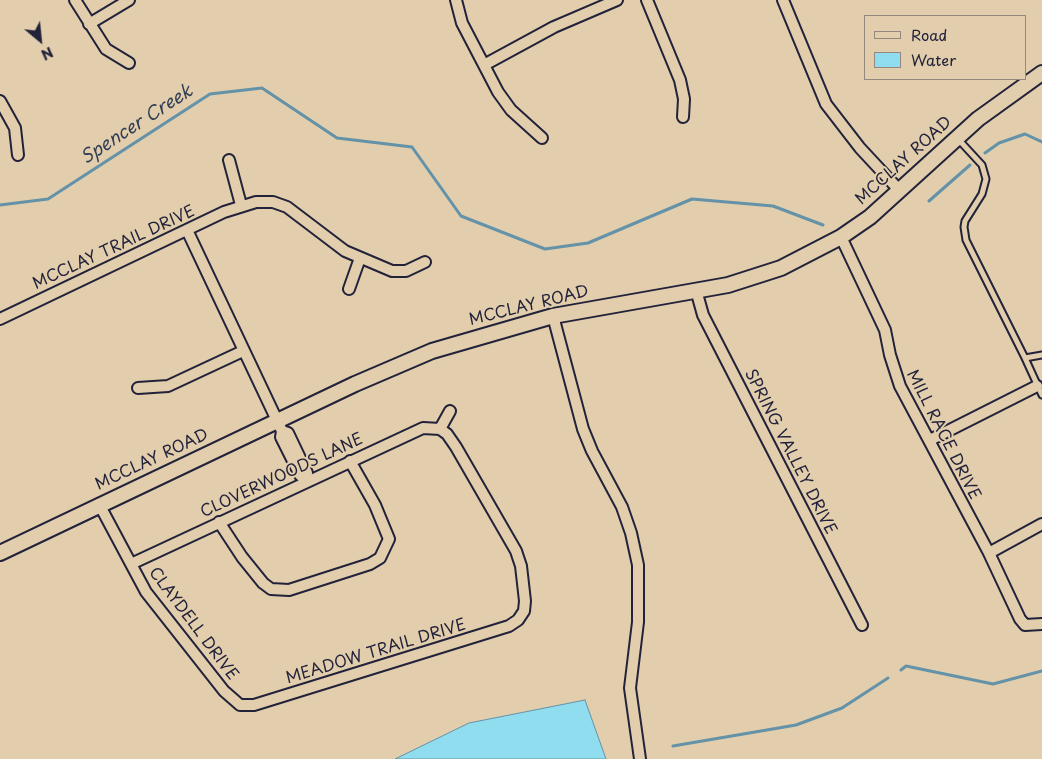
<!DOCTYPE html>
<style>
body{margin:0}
#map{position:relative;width:1042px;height:759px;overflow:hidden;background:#e2ceac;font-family:"Playpen Sans",sans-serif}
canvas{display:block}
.legend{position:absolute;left:864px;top:15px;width:162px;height:65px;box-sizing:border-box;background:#e2ceac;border:1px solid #95897f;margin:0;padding:6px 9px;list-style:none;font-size:15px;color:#22223b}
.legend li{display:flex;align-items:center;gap:10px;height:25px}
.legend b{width:25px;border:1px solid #95897f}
.north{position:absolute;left:15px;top:15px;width:50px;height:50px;-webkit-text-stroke:4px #e2ceac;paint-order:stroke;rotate:152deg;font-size:14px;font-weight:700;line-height:20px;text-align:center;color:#22223b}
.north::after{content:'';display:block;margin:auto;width:18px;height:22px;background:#22223b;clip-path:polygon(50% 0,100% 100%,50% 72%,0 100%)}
</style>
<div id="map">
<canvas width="1042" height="759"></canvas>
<ul class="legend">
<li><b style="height:6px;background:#e2ceac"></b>Road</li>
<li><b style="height:14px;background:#90ddf0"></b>Water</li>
</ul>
<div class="north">N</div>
</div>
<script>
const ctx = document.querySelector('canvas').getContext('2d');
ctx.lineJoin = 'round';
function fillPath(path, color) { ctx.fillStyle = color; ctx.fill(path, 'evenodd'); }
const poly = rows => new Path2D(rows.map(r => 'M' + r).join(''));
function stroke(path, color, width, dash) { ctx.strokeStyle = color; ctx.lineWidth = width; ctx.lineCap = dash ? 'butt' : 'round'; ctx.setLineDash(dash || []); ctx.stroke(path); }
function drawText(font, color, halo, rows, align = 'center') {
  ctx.font = font + ' "Playpen Sans",sans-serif'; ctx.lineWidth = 4; ctx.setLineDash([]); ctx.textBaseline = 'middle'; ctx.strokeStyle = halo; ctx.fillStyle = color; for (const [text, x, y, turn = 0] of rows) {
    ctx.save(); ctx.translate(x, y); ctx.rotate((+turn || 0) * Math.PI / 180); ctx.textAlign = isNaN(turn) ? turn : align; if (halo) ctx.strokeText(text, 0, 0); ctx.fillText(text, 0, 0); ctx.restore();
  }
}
const water = poly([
 [585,700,606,759,395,759,469,723,585,700]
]);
const stream = poly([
 [985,153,999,143,1025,134,1042,142],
 [929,201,970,165],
 [0,205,48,199,210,94,262,88,337,138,412,147,461,216,545,249,588,243,692,199,773,206,823,225],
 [901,670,906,666,993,684,1042,671],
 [673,746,796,725,842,708,888,678]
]);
const lane = poly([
 [958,139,982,165,986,179,982,194,965,221,964,227,966,240,1025,358,1042,355],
 [1025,358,1042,395]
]);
const street = poly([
 [75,0,106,49,129,63],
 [456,0,462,23,498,92,511,110,542,138],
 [647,0,680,80,684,99,683,117],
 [783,0,826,104,860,148,900,191],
 [89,24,129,0],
 [484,65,554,27,617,0],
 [0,101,15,128,18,155],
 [229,160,241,205],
 [187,230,282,431,288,433,307,473,306,481],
 [841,237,885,330,890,355,900,386,989,553,1020,619,1025,625,1042,624],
 [349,289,360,258],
 [696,290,703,315,862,625],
 [553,316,583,429,592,451,622,507,631,533,638,565,638,622,630,688,640,759],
 [0,319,224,212,256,202,273,202,287,207,345,251,392,271,406,271,425,262],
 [138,388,168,386,243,351],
 [440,429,450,411],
 [282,431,281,437,300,475,306,481],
 [930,440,1037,386],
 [99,504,131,564,146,592,224,691,240,705,254,705,509,626,518,620,524,611,525,601,521,566,516,551,456,447,447,434,440,429,423,428,131,564],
 [219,522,242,557,263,583,271,589,289,590,370,564,380,558,389,539,375,505,350,461],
 [989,553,1042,524]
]);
const secondary = poly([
 [0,553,355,384,432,351,553,316,728,285,781,268,841,237,870,217,978,119,1042,73]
]);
const streetNames = [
 ["MCCLAY ROAD",904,161,-42],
 ["MCCLAY TRAIL DRIVE",114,248,-25],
 ["MCCLAY ROAD",529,306,-14],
 ["MILL RACE DRIVE",943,435,63],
 ["SPRING VALLEY DRIVE",790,452,63],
 ["MCCLAY ROAD",152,460,-25],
 ["CLOVERWOODS LANE",282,476,-25],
 ["CLAYDELL DRIVE",193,624,53],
 ["MEADOW TRAIL DRIVE",376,652,-17]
];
const waterNames = [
 ["Spencer Creek",137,125,-33]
];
fillPath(water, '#90ddf0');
stroke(water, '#6492a8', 1);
stroke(stream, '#6492a8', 3);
stroke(lane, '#22223b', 9);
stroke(street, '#22223b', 14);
stroke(secondary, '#22223b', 18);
stroke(lane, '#e2ceac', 5);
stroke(street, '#e2ceac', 10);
stroke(secondary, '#e2ceac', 14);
drawText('16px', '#22223b', '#e2ceac', streetNames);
drawText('italic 18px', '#323e56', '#e2ceac', waterNames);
</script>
